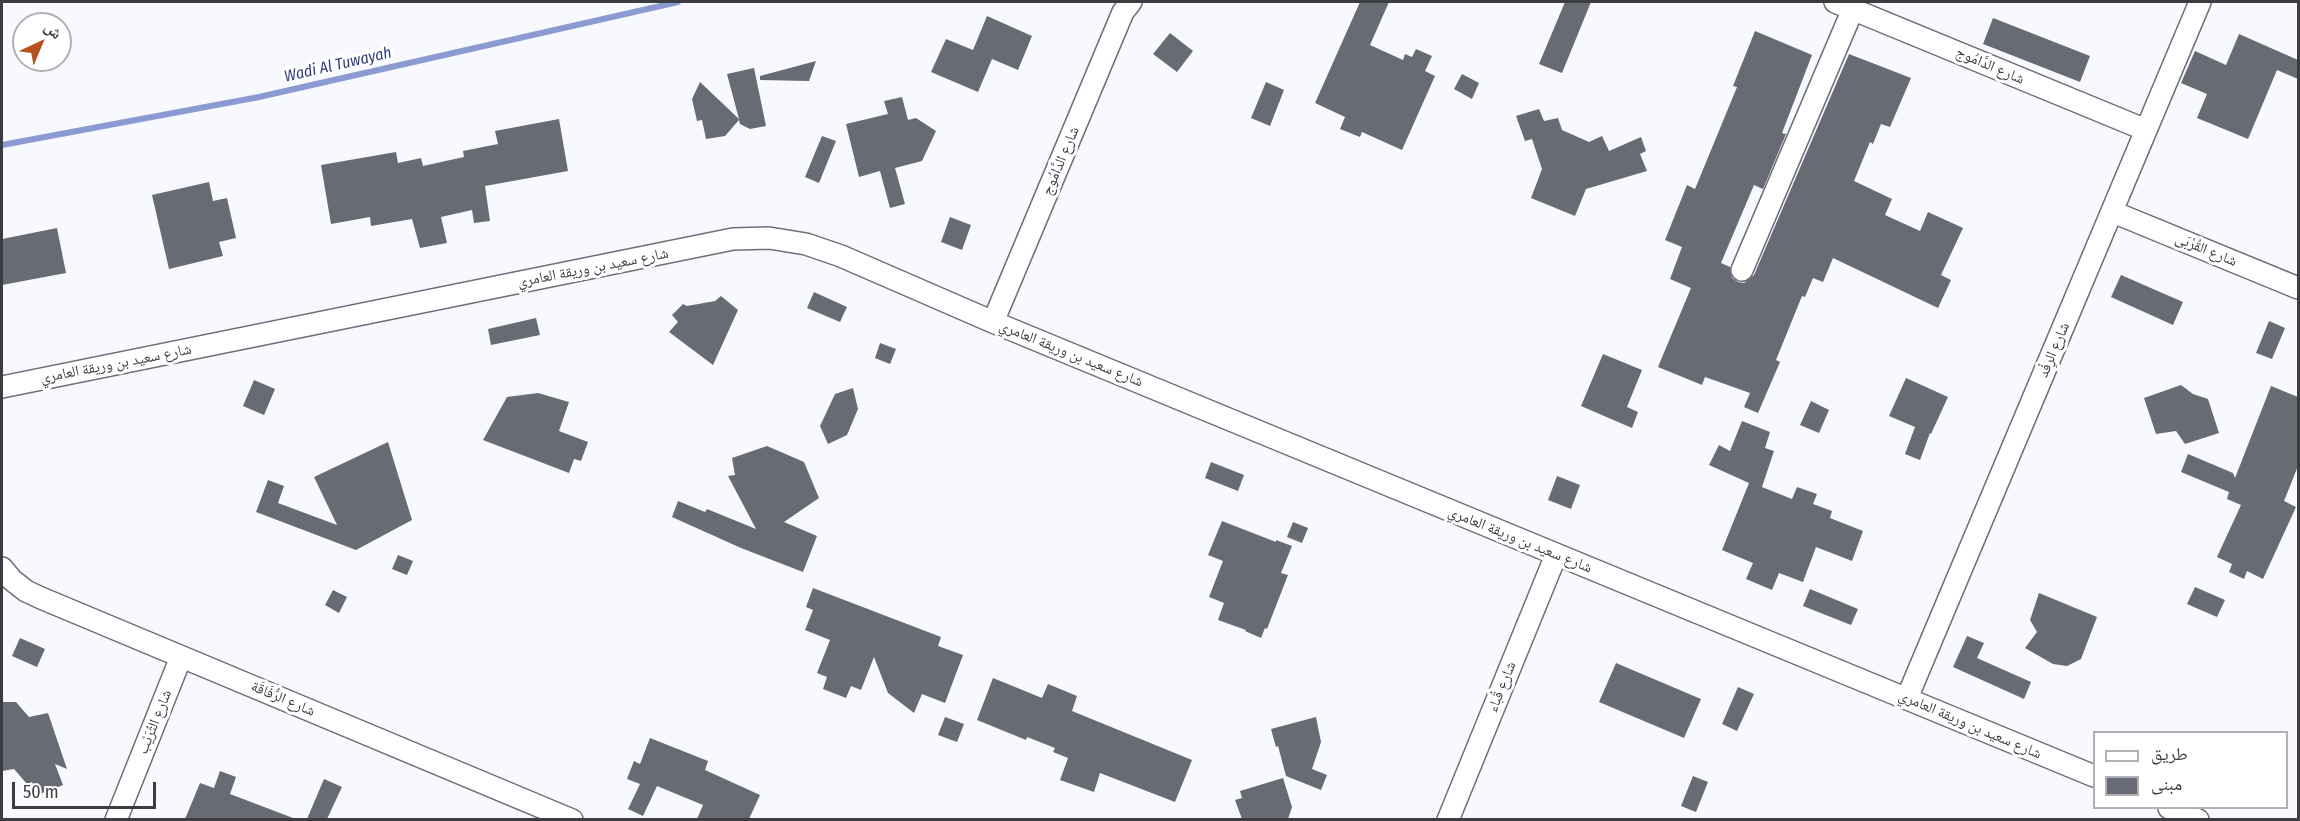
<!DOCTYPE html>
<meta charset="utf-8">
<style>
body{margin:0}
#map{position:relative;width:2300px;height:821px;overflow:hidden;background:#f7f9ff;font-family:"Fira Sans Condensed","Noto Naskh Arabic",sans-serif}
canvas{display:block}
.frame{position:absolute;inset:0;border:3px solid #3c3d41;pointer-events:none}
.legend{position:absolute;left:2093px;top:731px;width:195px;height:78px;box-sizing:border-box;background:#fff;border:2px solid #b1b1b3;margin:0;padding:8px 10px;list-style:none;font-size:18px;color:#3c3d41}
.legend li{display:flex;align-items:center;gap:12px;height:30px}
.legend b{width:30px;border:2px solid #b1b1b3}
.north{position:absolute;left:12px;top:12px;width:60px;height:60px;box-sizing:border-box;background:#fff;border:2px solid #b1b1b3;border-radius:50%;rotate:44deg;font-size:16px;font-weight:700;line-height:24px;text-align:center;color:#3c3d41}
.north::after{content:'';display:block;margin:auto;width:21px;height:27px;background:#b65120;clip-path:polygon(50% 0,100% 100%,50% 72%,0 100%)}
.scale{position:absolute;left:12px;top:782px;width:144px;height:27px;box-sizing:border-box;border:3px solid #3c3d41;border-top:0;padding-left:8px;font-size:18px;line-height:21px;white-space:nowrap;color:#3c3d41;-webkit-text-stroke:4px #fff;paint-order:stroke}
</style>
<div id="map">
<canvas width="2300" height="821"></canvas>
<div class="frame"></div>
<ul class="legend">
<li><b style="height:8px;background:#fff"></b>طريق</li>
<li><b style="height:16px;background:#696b74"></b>مبنى</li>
</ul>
<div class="north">ش</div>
<div class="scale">50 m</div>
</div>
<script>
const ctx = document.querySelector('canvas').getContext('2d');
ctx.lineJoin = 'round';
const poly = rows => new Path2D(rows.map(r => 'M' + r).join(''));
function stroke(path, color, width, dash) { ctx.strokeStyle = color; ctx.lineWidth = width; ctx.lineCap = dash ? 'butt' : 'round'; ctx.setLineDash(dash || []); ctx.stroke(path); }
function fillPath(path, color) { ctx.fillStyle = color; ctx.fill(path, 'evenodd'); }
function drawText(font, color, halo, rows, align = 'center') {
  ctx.font = font + ' "Fira Sans Condensed","Noto Naskh Arabic",sans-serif'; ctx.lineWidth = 6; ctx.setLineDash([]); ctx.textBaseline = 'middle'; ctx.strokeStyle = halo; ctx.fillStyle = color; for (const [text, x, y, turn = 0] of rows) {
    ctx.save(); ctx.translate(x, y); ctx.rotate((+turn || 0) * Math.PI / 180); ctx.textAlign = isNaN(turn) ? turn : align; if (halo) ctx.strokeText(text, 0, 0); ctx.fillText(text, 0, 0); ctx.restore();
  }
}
const stream = poly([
 [2,145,259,97,678,2]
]);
const building = poly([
 [1360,2,1389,2,1370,45,1403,60,1405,54,1412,57,1416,49,1432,56,1425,71,1435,76,1402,150,1362,132,1360,137,1340,129,1345,117,1315,103],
 [1565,2,1591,2,1562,73,1539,64],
 [987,16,1032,36,1018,70,992,59,978,92,931,72,946,39,973,50],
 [1993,18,2090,56,2080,82,1983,44],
 [1755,31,1812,55,1782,133,1786,134,1763,189,1754,185,1721,263,1730,267,1732,278,1738,282,1744,283,1754,275,1849,54,1911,78,1890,127,1881,124,1873,144,1870,142,1854,181,1892,199,1885,215,1920,231,1928,212,1963,228,1941,275,1951,280,1938,308,1833,258,1823,282,1813,278,1805,297,1802,296,1776,360,1780,362,1758,413,1744,407,1750,393,1705,377,1702,385,1658,367,1691,288,1670,279,1682,247,1665,240,1687,185,1695,189,1737,87,1733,86],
 [1170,33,1193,51,1177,72,1153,54],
 [2239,34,2298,60,2298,79,2277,70,2248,139,2197,118,2207,94,2181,83,2195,51,2226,65],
 [816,61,809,81,760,80,760,76],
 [754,68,766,126,750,129,740,124,739,120,725,136,706,139,702,120,697,121,692,99,700,82,739,119,727,74],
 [1462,74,1479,83,1472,99,1454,89],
 [1266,82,1284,90,1270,126,1251,118],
 [902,97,908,120,916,118,936,131,922,161,895,168,905,204,890,208,880,171,859,177,846,124,888,114,884,101],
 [1539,109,1544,121,1558,118,1562,130,1589,142,1602,136,1609,151,1641,137,1646,151,1640,154,1647,171,1586,189,1575,216,1531,198,1542,169,1532,139,1525,141,1516,116],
 [559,119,568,171,485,186,490,221,474,223,472,210,441,217,447,243,420,248,412,219,371,226,370,217,331,224,321,165,396,152,398,163,421,158,423,166,464,157,463,151,498,144,495,131],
 [822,136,836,141,819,183,805,177],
 [209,182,213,201,227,198,236,238,219,242,223,256,169,269,152,195],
 [950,217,971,225,962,250,941,242],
 [57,228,66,273,2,285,2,239],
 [2121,275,2183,302,2173,325,2111,297],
 [814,292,847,307,840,322,807,308],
 [721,296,738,310,713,365,669,332,678,322,672,315,683,304,687,306,715,301],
 [536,318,540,335,491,345,488,329],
 [2269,321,2285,328,2272,359,2256,353],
 [880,343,896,349,890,364,875,358],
 [1603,354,1642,370,1627,407,1638,412,1632,428,1581,406],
 [1906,378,1948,397,1931,434,1930,433,1920,460,1905,454,1915,427,1889,416],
 [254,380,275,389,264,415,243,406],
 [2181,385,2193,394,2208,399,2219,433,2185,444,2176,431,2156,434,2144,398],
 [2271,386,2298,397,2298,466,2284,501,2296,507,2263,579,2247,571,2244,579,2229,572,2232,564,2217,557,2241,505,2227,499,2229,492,2181,472,2188,454,2233,473,2235,478],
 [853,388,858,409,847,435,828,444,820,426,835,394],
 [538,393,569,402,559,431,588,442,581,461,574,459,569,473,483,440,507,397],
 [1811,401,1829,410,1819,433,1800,425],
 [1742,421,1770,432,1765,448,1774,451,1762,487,1792,499,1797,487,1817,494,1813,504,1832,511,1830,518,1863,531,1852,561,1816,547,1803,582,1779,573,1772,590,1746,579,1753,563,1722,550,1749,483,1709,465,1719,445,1730,451],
 [388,442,412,520,356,550,256,512,268,480,284,486,278,503,337,525,314,477],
 [767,446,804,462,819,498,784,522,817,536,803,572,741,548,672,517,678,501,705,512,707,509,756,529,728,476,735,475,732,458],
 [1211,462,1244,475,1238,491,1205,478],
 [1557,476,1580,485,1571,509,1548,500],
 [1222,521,1276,542,1276,540,1292,546,1281,573,1288,575,1267,629,1265,628,1261,638,1245,631,1246,630,1218,620,1224,603,1209,597,1223,561,1208,555],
 [1293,522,1308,528,1302,543,1287,537],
 [398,555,413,561,407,575,392,569],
 [2195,587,2225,600,2217,617,2187,604],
 [813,588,941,637,938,646,963,655,945,703,922,694,914,713,888,693,874,657,861,690,851,686,846,698,823,689,827,677,817,673,830,640,805,630,813,610,806,607],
 [1810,589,1858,609,1851,625,1803,606],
 [333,590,347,597,339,613,325,605],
 [2039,593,2097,617,2081,659,2067,666,2053,664,2025,648,2037,632,2030,620],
 [1967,636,1984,643,1977,658,2031,682,2024,699,1953,667],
 [20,638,45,649,37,667,12,656],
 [1616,663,1701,699,1684,738,1599,702],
 [993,678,1042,698,1048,684,1077,696,1072,711,1192,760,1175,802,1100,773,1094,792,1060,780,1068,758,1053,752,1055,748,1027,737,1026,740,977,720],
 [1738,687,1754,694,1737,731,1722,724],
 [2,702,16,702,29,717,48,713,67,769,55,764,63,785,37,795,32,782,27,784,14,769,2,771],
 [945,717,964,724,957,742,938,735],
 [1316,717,1321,742,1312,769,1327,775,1321,790,1286,776,1278,746,1276,747,1271,729],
 [650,738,708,761,705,770,760,795,749,819,697,819,703,805,657,786,643,816,628,809,640,784,627,779,634,761,640,764],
 [220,771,236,777,230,794,293,818,293,819,185,819,200,783,214,788],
 [1693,776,1708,782,1696,812,1681,806],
 [1283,778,1292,807,1288,819,1242,819,1235,800,1242,798,1240,791],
 [324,779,342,787,327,819,307,819]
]);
const street = poly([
 [1835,2,2146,130],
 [2113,212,2298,288],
 [1742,270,1853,9],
 [993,322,1123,12,1131,2],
 [2,387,733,239,769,238,806,244,841,256,993,322,2094,776],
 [2,568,12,580,26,591,41,598,572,820],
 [1907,698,2200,2],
 [2169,808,2198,820],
 [116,820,181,657],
 [1448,820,1556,555]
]);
const streetNames = [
 ["شارع الدَّامُوج",1990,66,23],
 ["شارع الدَّامُوج",1061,161,-67],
 ["شارع القُرْبَى",2206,250,22],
 ["شارع سعيد بن وريقة العامري",593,268,-11],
 ["شارع الرِفْد",2054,350,-67],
 ["شارع سعيد بن وريقة العامري",1071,354,22],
 ["شارع سعيد بن وريقة العامري",116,364,-11],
 ["شارع سعيد بن وريقة العامري",1520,540,22],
 ["شارع قُباء",1502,687,-68],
 ["شارع الرُّفَاقَة",283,699,23],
 ["شارع الثُرَيْب",155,722,-68],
 ["شارع سعيد بن وريقة العامري",1970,725,23]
];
const waterNames = [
 ["Wadi Al Tuwayah",338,65,-13]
];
stroke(stream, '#8b9ad0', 6);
fillPath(building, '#696b74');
stroke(street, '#6d7079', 24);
stroke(street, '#fff', 21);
drawText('15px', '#3c3d41', '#fff', streetNames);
drawText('italic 16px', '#313d7f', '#fff', waterNames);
</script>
